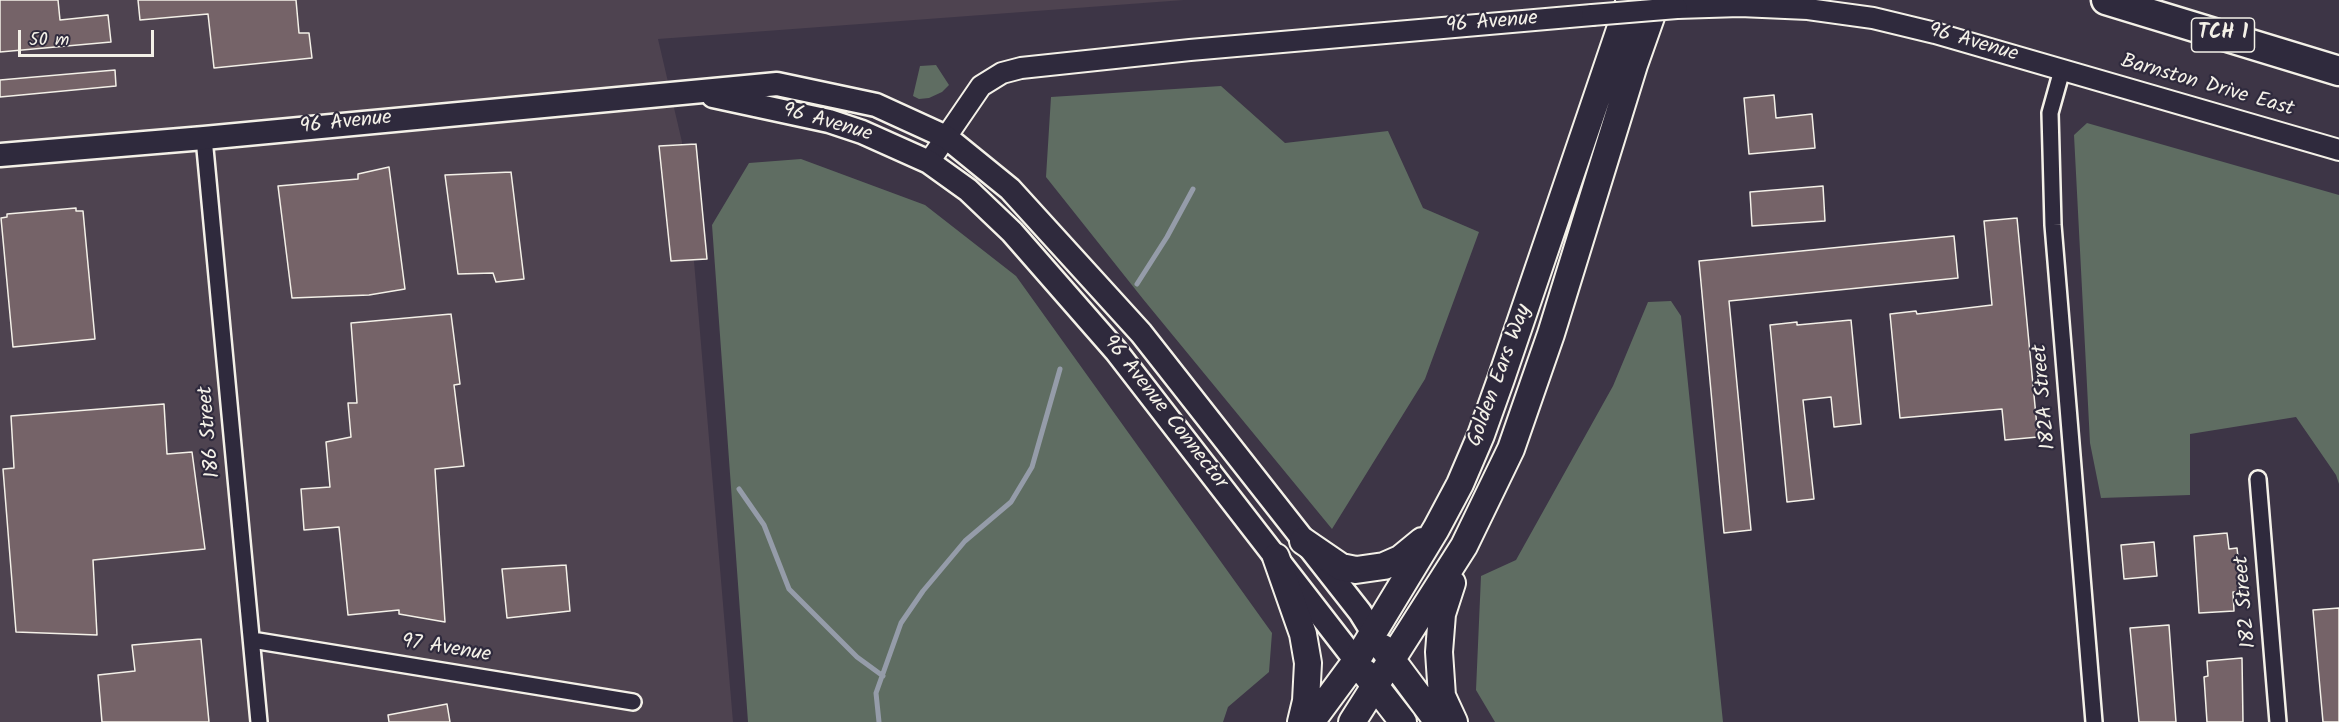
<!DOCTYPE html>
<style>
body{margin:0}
#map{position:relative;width:2339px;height:722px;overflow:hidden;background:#3d3546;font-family:Kalam,sans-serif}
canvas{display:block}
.scale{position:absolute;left:18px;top:30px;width:136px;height:27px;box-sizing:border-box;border:3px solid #f4f1e8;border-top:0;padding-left:8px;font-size:18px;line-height:21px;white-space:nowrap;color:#f4f1e8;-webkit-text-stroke:4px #2f2a3d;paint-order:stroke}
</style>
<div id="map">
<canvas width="2339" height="722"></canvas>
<div class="scale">50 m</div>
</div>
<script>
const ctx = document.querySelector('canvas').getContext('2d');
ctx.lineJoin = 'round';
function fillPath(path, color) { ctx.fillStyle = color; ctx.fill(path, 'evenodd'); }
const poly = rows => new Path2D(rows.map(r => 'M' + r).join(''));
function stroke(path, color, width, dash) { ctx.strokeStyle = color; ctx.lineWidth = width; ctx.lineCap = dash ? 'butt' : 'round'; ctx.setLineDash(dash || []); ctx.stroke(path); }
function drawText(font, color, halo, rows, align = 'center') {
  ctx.font = font + ' Kalam,sans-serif'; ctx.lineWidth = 4.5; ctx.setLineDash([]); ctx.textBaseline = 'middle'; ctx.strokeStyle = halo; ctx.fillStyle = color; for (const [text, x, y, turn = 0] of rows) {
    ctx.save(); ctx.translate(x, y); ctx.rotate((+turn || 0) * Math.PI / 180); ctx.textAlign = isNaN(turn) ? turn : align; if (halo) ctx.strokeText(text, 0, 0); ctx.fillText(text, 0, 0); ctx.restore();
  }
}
const built = poly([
 [0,0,1184,0,658,39,685,155,733,722,0,722]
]);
const green = poly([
 [936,65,949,85,942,92,929,98,919,99,913,96,920,66],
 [1221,86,1285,143,1388,131,1423,208,1479,232,1425,379,1332,529,1143,299,1046,177,1051,97],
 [2087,123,2339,195,2339,484,2336,475,2296,417,2190,434,2190,495,2101,498,2090,443,2074,135],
 [801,159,925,205,1016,276,1272,633,1269,672,1228,707,1223,722,748,722,712,225,749,163],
 [1671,301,1681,316,1723,722,1495,722,1476,690,1481,576,1516,560,1613,386,1648,302]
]);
const stream = poly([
 [1137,284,1167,237,1193,189],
 [739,489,764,525,789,589,857,657,883,676],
 [879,722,876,693,901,623,923,591,965,541,1011,502,1032,467,1060,369]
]);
const building = poly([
 [0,0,58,0,60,20,108,15,111,42,0,52,0,0],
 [138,0,296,0,299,33,309,33,312,58,214,68,208,14,140,20,138,0],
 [115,70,116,86,0,97,0,80,115,70],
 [1774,95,1776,118,1812,114,1815,148,1749,154,1744,98,1774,95],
 [696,144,707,259,671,261,659,146,696,144],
 [389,167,405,289,369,295,292,298,278,186,358,179,358,174,389,167],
 [511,172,524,279,496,282,493,273,458,274,445,175,511,172],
 [1823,186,1825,221,1752,226,1750,192,1823,186],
 [76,208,76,211,83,211,95,339,13,347,1,218,7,217,7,214,76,208],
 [2017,218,2038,437,2005,440,2002,409,1900,418,1890,314,1916,311,1917,314,1992,305,1984,221,2017,218],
 [1954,236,1958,278,1729,301,1751,530,1724,533,1699,261,1954,236],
 [451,314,460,384,454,385,464,466,435,469,445,622,399,614,399,610,348,615,339,527,304,530,301,489,330,487,326,442,351,437,348,403,357,403,351,323,451,314],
 [1851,320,1861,424,1834,427,1831,397,1803,400,1814,499,1787,502,1770,325,1797,322,1797,325,1851,320],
 [164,404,167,454,192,452,205,549,93,560,97,635,16,632,3,469,14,468,11,416,164,404],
 [2227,533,2229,549,2237,548,2242,592,2233,592,2234,611,2199,613,2194,536,2227,533],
 [2154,542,2157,576,2124,579,2121,545,2154,542],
 [566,565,570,611,507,618,502,569,566,565],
 [2339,608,2339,722,2323,722,2313,610,2339,608],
 [2169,625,2176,722,2139,722,2130,628,2169,625],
 [201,639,209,722,102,722,98,675,135,671,132,645,201,639],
 [2242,658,2243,722,2207,722,2204,677,2208,676,2207,661,2242,658],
 [447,704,450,722,389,722,388,715,447,704]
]);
const minor = poly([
 [2062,70,2050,113,2053,225,2094,722],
 [204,138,259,722],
 [2258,479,2278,722],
 [252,640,633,702]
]);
const tertiary = poly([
 [1677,8,1740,6,1808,9,1873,18,1935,33,2339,150],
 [929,162,981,86,1002,73,1021,68,1190,50,1592,15]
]);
const secondary = poly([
 [713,96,829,121,862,132,929,162,968,190,1012,232,1116,351,1356,661],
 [0,155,204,138,777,84,876,105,946,137,1010,189,1141,333,1360,612,1373,633]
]);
const primary = poly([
 [1303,541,1341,567,1356,570,1384,566,1400,559,1422,541],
 [1276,557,1303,634,1308,663,1306,701,1301,722],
 [1452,583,1442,614,1439,652,1442,696,1454,722],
 [1383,648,1438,722],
 [1365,673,1403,722],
 [1311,722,1356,661,1436,529,1460,484,1481,435,1501,379,1630,0],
 [1352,722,1464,546,1511,449,1551,334,1634,65,1657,0]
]);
const motorway = poly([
 [2106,0,2339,71]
]);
const tertiaryBridge = poly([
 [1592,15,1677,8]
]);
const shields = [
 [2223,35,63]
];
const shieldNames = [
 ["TCH 1",2223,35]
];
const streetNames = [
 ["96 Avenue",1492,24,-5],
 ["96 Avenue",1973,44,16],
 ["Barnston Drive East",2207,87,16],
 ["96 Avenue",346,124,-6],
 ["96 Avenue",827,124,16],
 ["Golden Ears Way",1501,376,-70],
 ["182A Street",2046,397,-95],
 ["96 Avenue Connector",1164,413,52],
 ["186 Street",211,432,-95],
 ["182 Street",2247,602,-95],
 ["97 Avenue",446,650,9]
];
fillPath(built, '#4e4350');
fillPath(green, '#5f6d62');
stroke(stream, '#959ca9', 5);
fillPath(building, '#756368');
stroke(building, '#f4f1e8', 1.5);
stroke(minor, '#f4f1e8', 20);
stroke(tertiary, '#f4f1e8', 24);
stroke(secondary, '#f4f1e8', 27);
stroke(primary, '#f4f1e8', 30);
stroke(motorway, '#f4f1e8', 33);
stroke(minor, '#2f2a3d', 15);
stroke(tertiary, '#2f2a3d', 20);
stroke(secondary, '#2f2a3d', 22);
stroke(primary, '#2f2a3d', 26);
stroke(motorway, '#2f2a3d', 28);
stroke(tertiaryBridge, '#f4f1e8', 24, []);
stroke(tertiaryBridge, '#2f2a3d', 20);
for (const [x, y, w] of shields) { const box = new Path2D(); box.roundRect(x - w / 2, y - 17, w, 34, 4.5); ctx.fillStyle = '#2f2a3d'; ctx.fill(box); stroke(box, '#f4f1e8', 1.5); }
drawText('bold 20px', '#f4f1e8', null, shieldNames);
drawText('21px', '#f4f1e8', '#2f2a3d', streetNames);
</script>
